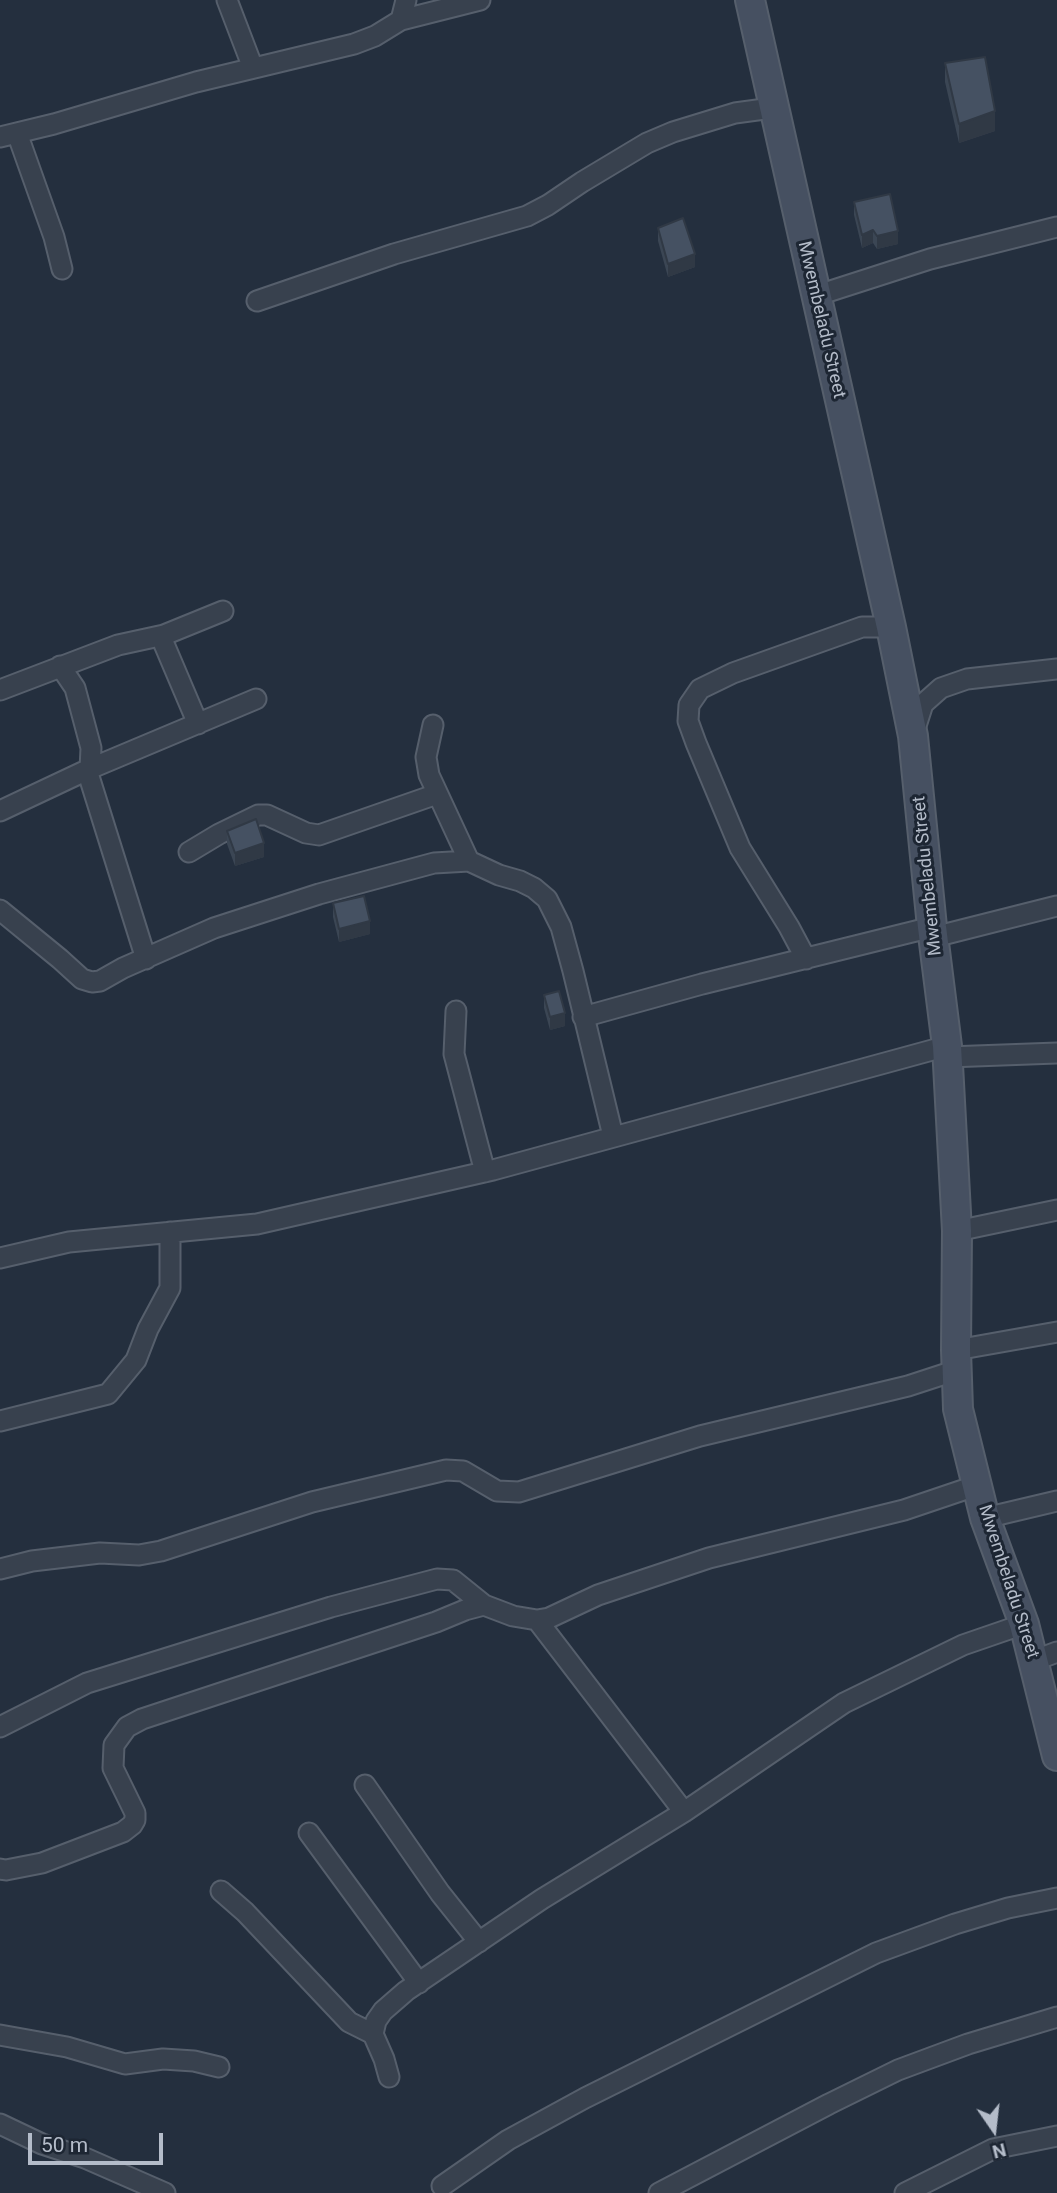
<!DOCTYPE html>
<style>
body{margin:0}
#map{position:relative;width:1057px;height:2193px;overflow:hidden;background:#242f3e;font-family:Roboto,sans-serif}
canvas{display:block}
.north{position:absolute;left:959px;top:2095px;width:70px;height:70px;-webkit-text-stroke:5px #1d2633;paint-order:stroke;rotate:166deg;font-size:19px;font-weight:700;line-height:28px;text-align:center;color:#b4bcc9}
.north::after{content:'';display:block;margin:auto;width:24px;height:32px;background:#b4bcc9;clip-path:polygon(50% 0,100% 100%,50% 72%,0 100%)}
.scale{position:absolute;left:28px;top:2133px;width:135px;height:32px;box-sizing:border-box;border:4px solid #b4bcc9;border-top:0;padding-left:9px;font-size:21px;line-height:24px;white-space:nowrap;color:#b4bcc9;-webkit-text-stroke:5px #1d2633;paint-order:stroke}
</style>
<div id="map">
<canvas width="1057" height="2193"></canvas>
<div class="north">N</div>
<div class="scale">50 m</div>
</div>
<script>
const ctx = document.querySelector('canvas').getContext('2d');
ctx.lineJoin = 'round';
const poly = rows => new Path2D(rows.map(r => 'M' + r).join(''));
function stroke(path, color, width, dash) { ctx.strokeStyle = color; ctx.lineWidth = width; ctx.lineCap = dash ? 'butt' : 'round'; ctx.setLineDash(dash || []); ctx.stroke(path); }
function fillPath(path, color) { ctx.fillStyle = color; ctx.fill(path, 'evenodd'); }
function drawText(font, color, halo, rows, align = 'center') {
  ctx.font = font + ' Roboto,sans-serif'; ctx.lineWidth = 6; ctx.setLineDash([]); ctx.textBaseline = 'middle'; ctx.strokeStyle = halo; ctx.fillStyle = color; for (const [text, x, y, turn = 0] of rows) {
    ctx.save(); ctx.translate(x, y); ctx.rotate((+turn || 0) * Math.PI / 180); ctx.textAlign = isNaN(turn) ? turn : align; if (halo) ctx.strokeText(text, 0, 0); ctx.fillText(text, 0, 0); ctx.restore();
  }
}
const street = poly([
 [227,0,253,68],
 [401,20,480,0],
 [17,133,54,237,62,269],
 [0,137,54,124,196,82,354,44,375,36,401,20,406,0],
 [815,296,930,259,1057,227],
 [257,301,394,254,527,216,548,205,582,182,647,143,673,132,735,113,772,108],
 [60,666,75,688,91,748,90,769],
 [0,690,118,645,164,635],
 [198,724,164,644,164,635,223,611],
 [433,725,426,757,429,775,469,861],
 [914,732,923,704,941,688,967,679,1057,669],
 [87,770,146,959],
 [0,811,87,770,256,699],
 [189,852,219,834,258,815,267,815,306,833,319,835,437,794],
 [0,910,60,959,82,979,92,982,100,981,123,968,214,928,319,894,434,863,469,861,499,875,520,881,534,888,547,899,561,927,573,971,613,1136],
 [934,937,1057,906],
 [806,959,789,927,740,848,696,743,688,721,689,705,700,689,733,673,862,627,891,627],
 [456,1011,454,1054,485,1172],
 [583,1017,702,984,932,927],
 [948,1057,1057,1053],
 [957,1231,1057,1210],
 [0,1258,69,1242,257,1224,493,1170,947,1046],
 [956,1350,1057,1332],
 [0,1421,108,1394,136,1360,148,1329,170,1288,170,1232],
 [985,1518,1057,1501],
 [0,1569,32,1561,100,1553,139,1555,161,1551,312,1502,446,1470,463,1471,497,1491,519,1492,700,1436,908,1386,957,1370],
 [537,1620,684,1812],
 [1033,1661,1057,1652],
 [0,1727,87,1683,331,1607,437,1579,453,1580,484,1605,513,1616,537,1620,549,1618,598,1595,709,1558,904,1510,978,1485],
 [365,1785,440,1893,479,1942],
 [309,1833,419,1983],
 [0,1869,6,1870,42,1863,123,1832,132,1825,135,1820,135,1813,113,1768,114,1745,127,1727,142,1719,436,1622,465,1610,484,1605],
 [221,1891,245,1912,349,2022,373,2034],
 [0,2035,67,2047,125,2064,163,2059,194,2061,219,2067],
 [389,2077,384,2059,373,2034,376,2021,383,2011,406,1991,542,1899,684,1812,844,1703,963,1645,1024,1624],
 [0,2124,42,2144,85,2158,165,2193],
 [442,2186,508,2140,585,2098,876,1953,955,1924,1008,1908,1057,1898],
 [659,2193,829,2104,898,2070,968,2044,1057,2017],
 [905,2193,993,2149,1057,2136]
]);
const secondary = poly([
 [750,0,891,627,913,736,932,927,947,1046,957,1231,956,1350,958,1409,985,1518,1024,1624,1057,1756]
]);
const wall = poly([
 [945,63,995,131,959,143,945,82],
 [854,202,898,244,877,249,873,243,862,248,854,215],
 [658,228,695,267,668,277,658,241],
 [227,831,264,857,235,866,227,844],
 [333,903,370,934,339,942,333,917],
 [544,995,565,1026,550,1030,544,1008]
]);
const shadedWall = poly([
 [995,111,995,131,959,143,959,124],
 [873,230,873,243,862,248,862,235],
 [898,231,898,244,877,249,877,236],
 [695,254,695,267,668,277,668,264],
 [264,843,264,857,235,866,235,853],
 [370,921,370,934,339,942,339,929],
 [565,1013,565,1026,550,1030,550,1017]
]);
const building = poly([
 [985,57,995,111,959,124,945,63,985,57],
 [890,194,898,231,877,236,873,230,862,235,854,202,890,194],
 [683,218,695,254,668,264,658,228,683,218],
 [256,819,264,843,235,853,227,831,256,819],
 [364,896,370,921,339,929,333,903,364,896],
 [559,991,565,1013,550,1017,544,995,559,991]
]);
const streetNames = [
 ["Mwembeladu Street",821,320,77],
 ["Mwembeladu Street",928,876,-96],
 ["Mwembeladu Street",1008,1582,72]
];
stroke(street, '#565f6c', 23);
stroke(secondary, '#565f6c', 32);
stroke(street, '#38414e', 19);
stroke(secondary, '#465061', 28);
fillPath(wall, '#3b4654');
fillPath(shadedWall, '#303945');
fillPath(building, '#455162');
stroke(building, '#303945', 2);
drawText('18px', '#b4bcc9', '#1d2633', streetNames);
</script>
